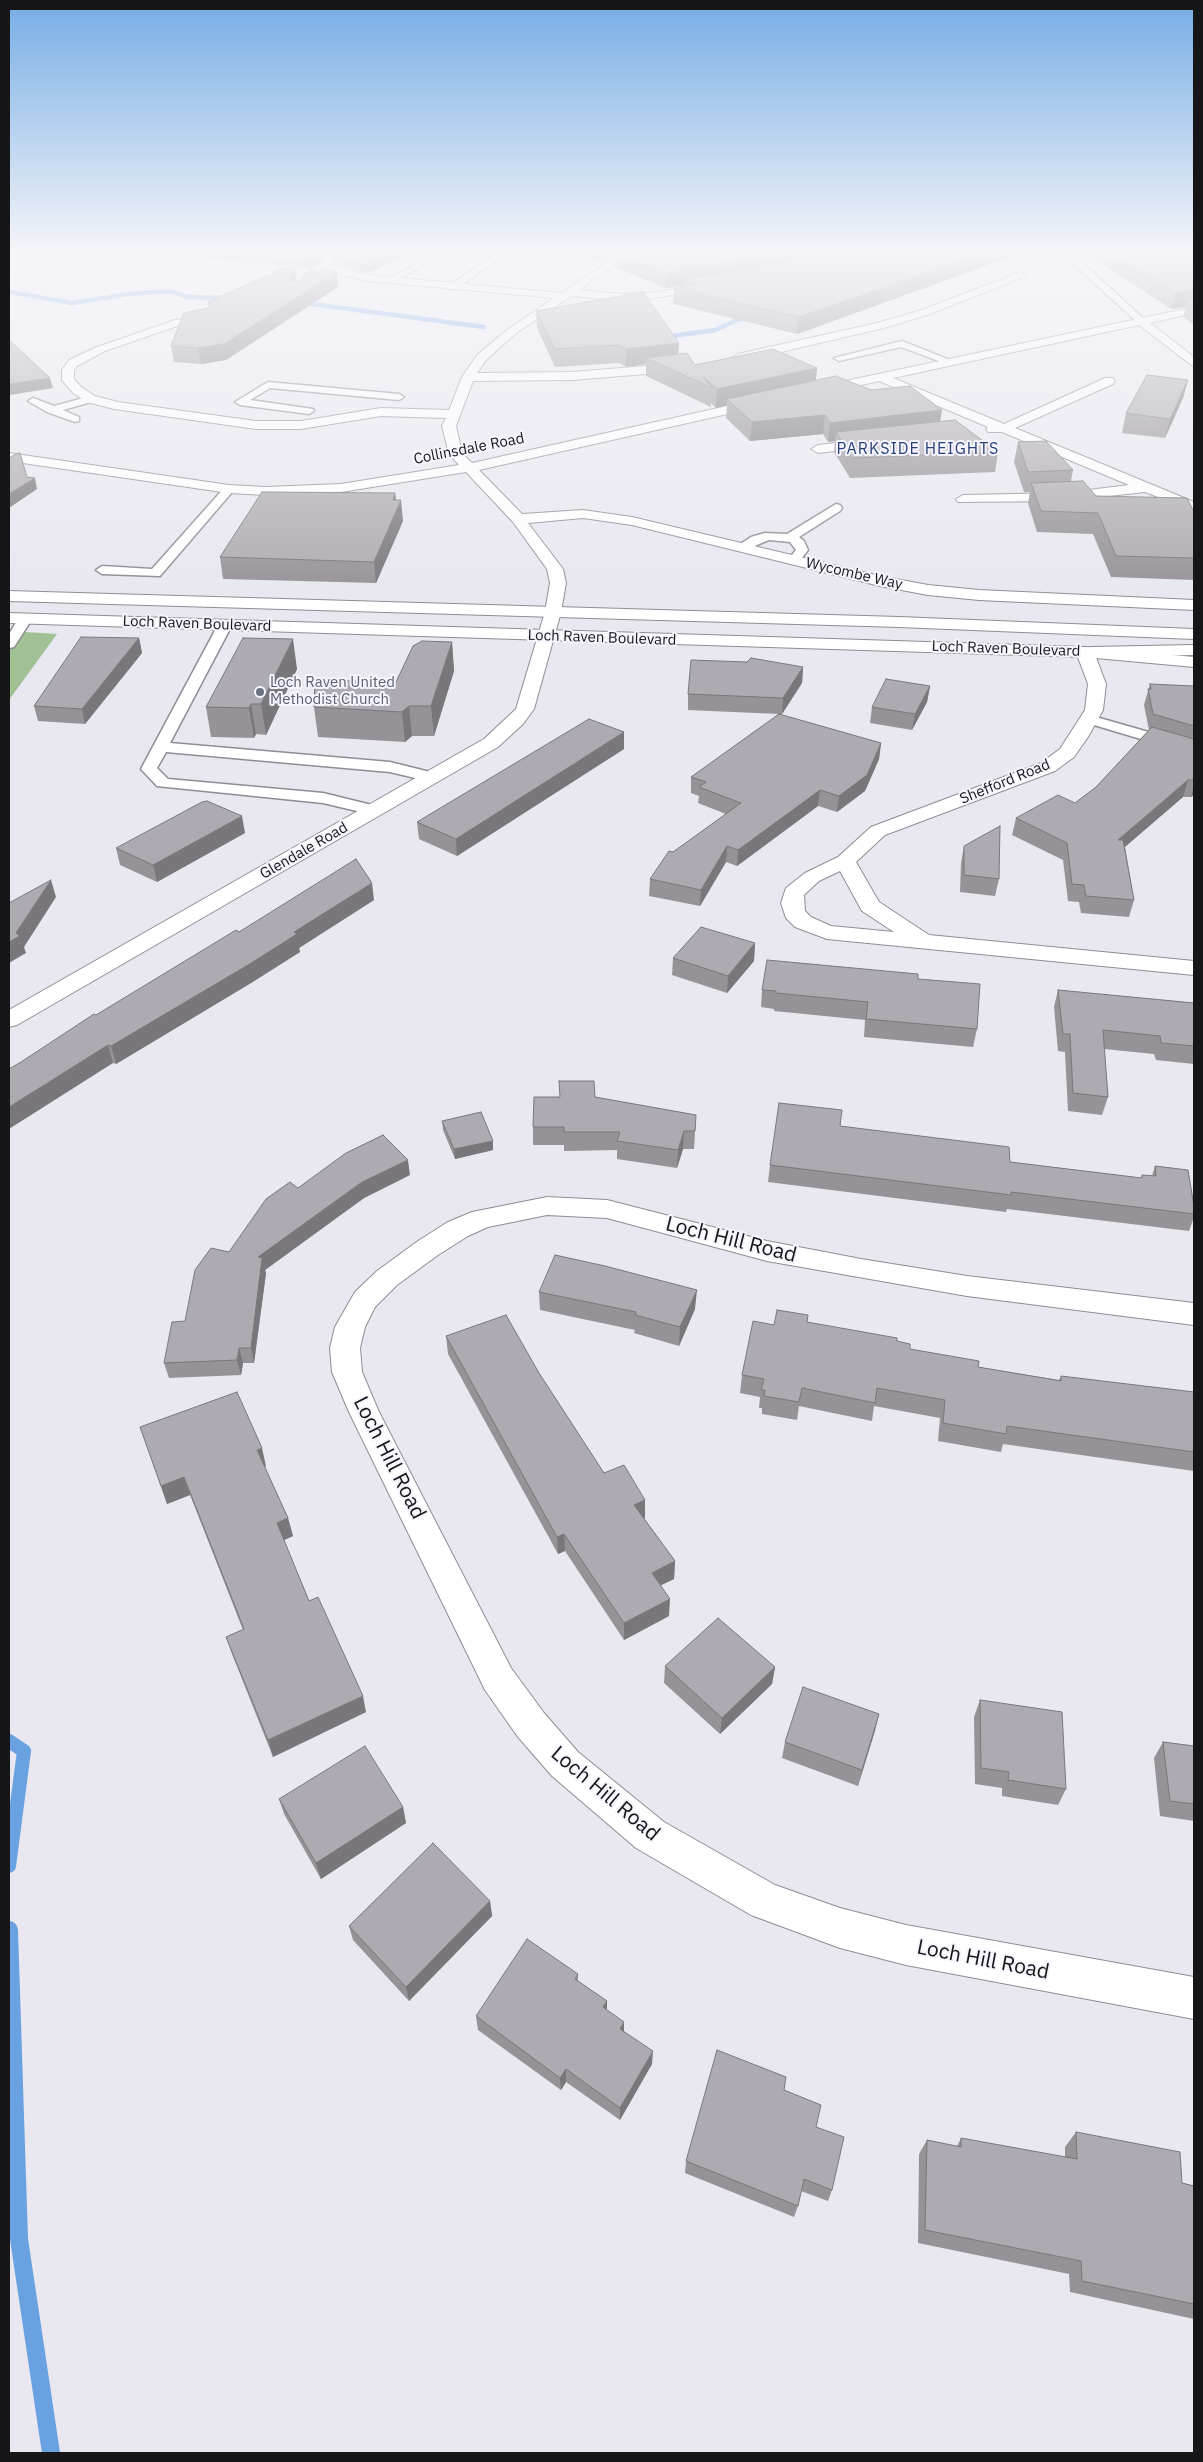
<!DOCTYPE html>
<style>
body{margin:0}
#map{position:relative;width:1203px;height:2462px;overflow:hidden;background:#e9e8f1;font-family:"IBM Plex Sans",sans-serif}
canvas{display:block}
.frame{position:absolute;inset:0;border:10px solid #161619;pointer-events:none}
</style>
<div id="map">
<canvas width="1203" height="2462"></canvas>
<div class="frame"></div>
</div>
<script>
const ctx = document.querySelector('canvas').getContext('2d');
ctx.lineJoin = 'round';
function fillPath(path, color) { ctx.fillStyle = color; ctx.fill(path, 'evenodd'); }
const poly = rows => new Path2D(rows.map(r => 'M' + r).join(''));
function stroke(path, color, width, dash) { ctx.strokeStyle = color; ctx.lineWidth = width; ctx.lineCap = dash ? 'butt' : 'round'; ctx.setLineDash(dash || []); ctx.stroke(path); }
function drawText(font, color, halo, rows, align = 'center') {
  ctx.font = font + ' "IBM Plex Sans",sans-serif'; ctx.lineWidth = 4; ctx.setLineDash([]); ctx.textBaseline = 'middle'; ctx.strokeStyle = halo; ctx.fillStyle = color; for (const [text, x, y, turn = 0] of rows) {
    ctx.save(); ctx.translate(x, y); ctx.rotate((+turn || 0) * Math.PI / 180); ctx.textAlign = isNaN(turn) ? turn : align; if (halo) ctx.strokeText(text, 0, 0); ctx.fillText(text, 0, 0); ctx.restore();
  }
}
const green = poly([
 [9,631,57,634,9,700]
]);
const streamFar2 = poly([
 [9,292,73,303,128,294,170,291,187,297,234,298],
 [297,302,484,327],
 [659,338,715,330,739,319,753,317]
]);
const streamFar1 = poly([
 [9,1741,24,1751,9,1866]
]);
const stream = poly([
 [9,1930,19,2239,51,2453]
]);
const lane = poly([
 [434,254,443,254,391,283,384,281,434,254],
 [496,254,505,254,456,289,450,289,450,285,496,254],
 [1067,254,1073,254,1143,318,1143,322,1137,322,1067,258,1067,254],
 [325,262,332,264,318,272,299,295,293,295,293,291,312,268,325,262],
 [902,341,955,362,947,364,901,347,839,361,834,358,902,341],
 [268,382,399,394,404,397,399,400,270,388,250,400,313,409,314,411,309,414,240,405,235,402,268,382],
 [91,396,96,399,95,401,63,410,79,417,79,421,75,422,47,412,28,401,33,398,54,406,91,396],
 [229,486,235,489,233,491,160,576,102,574,96,570,102,566,152,569,225,487,229,486],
 [836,504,840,505,842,508,840,511,799,537,804,541,808,550,798,563,794,564,788,560,796,550,790,542,769,540,742,551,736,547,751,537,765,533,787,534,836,504],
 [25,615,32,619,14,647,9,648,9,634,20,616,25,615],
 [225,621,232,625,170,743,390,762,438,774,440,777,438,780,432,782,390,772,166,752,157,768,168,779,323,793,380,807,382,810,380,813,374,815,323,803,157,786,141,769,218,625,225,621],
 [1089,715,1194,745,1194,755,1084,722,1082,719,1084,716,1089,715]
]);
const street = poly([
 [324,254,334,254,331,259,332,262,347,270,368,275,562,293,620,254,631,254,579,290,623,294,647,293,715,284,715,288,711,289,647,299,623,300,571,296,515,334,486,360,477,373,572,372,683,363,689,367,683,371,572,380,473,381,456,426,462,453,472,463,763,398,769,402,763,406,479,470,522,514,583,510,632,517,880,576,928,585,979,590,1194,600,1194,610,979,600,928,595,880,586,632,525,583,518,528,523,563,569,566,583,561,612,534,709,523,724,498,747,17,1025,9,1027,9,1010,484,739,516,709,545,612,550,583,547,569,513,522,466,472,341,492,266,495,229,493,9,461,9,453,229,485,266,487,341,484,459,465,449,454,442,426,446,418,381,416,301,429,256,429,114,409,87,402,73,393,62,380,62,370,69,360,97,347,175,320,206,317,212,320,210,322,180,325,105,351,77,366,74,370,74,379,81,387,95,396,118,402,256,421,301,421,381,408,449,410,462,377,478,354,507,330,554,298,368,281,339,274,324,266,321,259,324,254],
 [1020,272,1025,275,1024,277,930,314,884,328,738,362,732,358,738,354,877,323,922,310,1020,272],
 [1194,307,1194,313,1150,323,1194,357,1194,367,1139,325,893,378,1004,424,1105,378,1113,378,1115,381,1113,384,1015,428,1194,502,1194,511,1145,492,1064,501,958,502,956,499,963,495,1064,493,1129,485,1002,432,988,432,986,429,988,427,879,381,817,395,811,391,817,387,1194,307],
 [871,439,876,440,878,443,876,446,818,453,811,449,818,445,871,439],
 [1085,647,1091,648,1094,652,1106,684,1103,710,1088,737,1074,757,1055,771,885,835,856,862,879,902,929,935,1194,961,1194,975,827,939,795,927,786,918,781,903,786,888,805,873,838,857,871,827,1041,763,1060,749,1085,710,1088,684,1076,652,1079,648,1085,647],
 [840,871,862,911,894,932,831,926,811,917,805,911,804,895,819,881,840,871],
 [547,1197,607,1200,767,1241,861,1259,967,1276,1194,1303,1194,1325,967,1296,767,1261,607,1218,547,1215,488,1227,468,1236,438,1255,397,1285,375,1307,365,1327,360,1348,362,1372,379,1412,511,1668,544,1713,578,1752,664,1822,775,1885,840,1908,906,1925,1194,1977,1194,2019,906,1965,840,1948,751,1915,636,1848,552,1776,518,1737,485,1690,349,1412,332,1372,330,1348,335,1327,355,1292,377,1271,418,1241,448,1222,472,1212,547,1197]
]);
const secondary = poly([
 [1194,645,1194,655,1092,657,1086,656,1083,652,1086,648,1092,647,1194,645]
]);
const primary = poly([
 [9,591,899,617,1194,629,1194,639,899,627,9,601,9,591],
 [9,613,1085,647,1194,657,1194,667,1085,657,9,623,9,613]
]);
const wall = poly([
 [167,254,322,254,320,257,320,262,310,268],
 [333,254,408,254,369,273,348,268,334,261],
 [580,254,1019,254,797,334,673,304,674,288,684,286,684,285,666,288,615,268,615,255,603,263],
 [1087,254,1194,254,1194,324,1183,317,1186,307,1171,309],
 [337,272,338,287,226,360,201,364,174,362,171,346,209,307,208,302],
 [536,311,678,354,695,365,817,368,816,380,940,421,998,452,995,472,850,478,834,452,835,441,828,442,823,434,750,441,726,418,727,405,716,408,711,403,711,407,646,376,646,364,626,367,619,363,555,367,537,328],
 [1188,380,1183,398,1165,438,1122,433,1126,413],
 [1018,442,1073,470,1071,481,1096,496,1194,512,1194,580,1111,577,1093,534,1037,532,1028,503,1030,492,1024,492,1014,462],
 [395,493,396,500,403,521,376,583,223,579,220,557],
 [139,638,142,653,85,724,38,721,34,706],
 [452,642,454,671,434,736,412,736,405,742,318,737,314,707,396,682],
 [803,667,802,683,782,714,779,714,881,743,879,759,865,791,837,812,818,806,737,866,726,862,700,906,649,896,650,879,673,852,726,814,698,803,699,796,691,793,691,777,779,714,688,710,688,694],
 [297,669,266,735,256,734,254,738,211,737,206,707],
 [1150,684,1194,686,1194,795,1191,797,1183,797,1125,847,1134,900,1129,917,1081,913,1079,902,1068,901,1063,860,1012,835,1016,818,1075,803,1096,787,1149,730,1144,705],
 [930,686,927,702,912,730,870,723,872,707],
 [624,749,457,856,419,839,417,822],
 [245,833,157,882,120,865,116,848],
 [964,846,999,879,995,896,960,892,961,863],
 [374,900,299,948,300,952,251,983,116,1064,113,1063,21,1062,96,1015,239,932],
 [755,943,754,961,727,993,672,975,673,958],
 [918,979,977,1029,973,1047,864,1037,865,1020,774,1011,774,1009,761,1007,762,990],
 [1058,990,1194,1003,1194,1064,1156,1060,1154,1054,1104,1049,1108,1097,1102,1115,1068,1111,1065,1052,1058,1051,1054,1007],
 [595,1097,696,1115,694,1149,683,1149,677,1168,617,1159,617,1150,564,1151,564,1145,533,1145,533,1127],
 [442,1121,493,1150,455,1159,443,1130],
 [1010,1162,1141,1178,1142,1175,1152,1176,1155,1166,1194,1206,1194,1217,1189,1231,1007,1209,1006,1212,768,1182,770,1165],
 [410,1175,364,1198,265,1270,266,1273,254,1363,243,1363,241,1375,169,1378,164,1363,185,1321,229,1252],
 [539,1292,695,1309,679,1346,634,1333,635,1330,540,1310],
 [807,1322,897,1341,910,1349,978,1367,1059,1380,1061,1376,1194,1392,1194,1471,1003,1444,1001,1452,938,1441,940,1418,874,1406,872,1421,799,1406,797,1420,762,1414,762,1408,759,1408,760,1397,740,1393,742,1375,774,1325],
 [446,1336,539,1373,604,1473,645,1500,645,1518,644,1518,675,1561,674,1579,661,1585,669,1616,624,1640,565,1551,558,1554,448,1354],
 [140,1427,266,1466,265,1467,288,1518,293,1536,284,1540,309,1601,366,1712,273,1757,232,1654,226,1637,243,1630,190,1495,167,1504],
 [665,1666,775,1667,772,1684,720,1734,664,1683],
 [980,1700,1066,1789,1058,1805,1002,1796,1002,1788,975,1784,974,1717],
 [879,1714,858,1786,782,1758,785,1742],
 [1163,1742,1194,1746,1194,1821,1160,1816,1154,1758],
 [279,1799,403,1807,406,1823,321,1879,284,1814],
 [490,1901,492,1916,409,2001,353,1940,349,1926],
 [578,1974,578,1981,607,2001,607,2010,624,2031,652,2064,620,2120,566,2082,561,2090,478,2030,476,2016],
 [784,2090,816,2127,832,2190,828,2201,801,2191,798,2206,794,2217,685,2173,686,2161],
 [1076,2132,1182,2183,1194,2186,1194,2319,1070,2292,1069,2274,918,2243,919,2154,927,2140,957,2146,961,2138,1065,2157,1065,2147]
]);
const shadedWall = poly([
 [308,254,322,254,320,257,320,262,310,268],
 [376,254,408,254,369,273,367,258],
 [603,254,615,254,615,255,603,263],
 [777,254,812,254,811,262,684,280,684,285,666,288,666,273],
 [980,254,1019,254,797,334,799,317],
 [295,268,297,283,291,291,289,276],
 [337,272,338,287,226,360,201,364,198,348],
 [1194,290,1194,306,1187,301,1186,307,1171,309,1175,293],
 [679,343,678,360,646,358,646,364,626,367,626,349],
 [817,368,815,386,727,399,727,405,716,408,717,389],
 [50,378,53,388,10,395,9,389,9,384],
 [1188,380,1183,398,1165,438,1170,419],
 [942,410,939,429,836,432,835,441,828,442,830,423],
 [825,415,823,434,750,441,752,422],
 [35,478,37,489,9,508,9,494],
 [395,493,397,510,401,500,403,521,376,583,374,562],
 [139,638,142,653,85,724,82,709],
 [293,639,297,669,266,735,261,704],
 [452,642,454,671,434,736,431,706],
 [803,667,802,683,782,714,783,698],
 [930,686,927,702,912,730,915,714],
 [251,704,256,734,254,738,249,708],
 [409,706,412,736,405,742,402,712],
 [624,732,624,749,457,856,456,839],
 [881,743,879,759,865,791,837,812,839,796],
 [1188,780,1183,797,1113,857,1118,840],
 [1194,785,1194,795,1191,797],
 [820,790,818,806,737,866,738,850],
 [242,816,245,833,157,882,153,865],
 [727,846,726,862,700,906,701,890],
 [51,880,56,897,24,947,26,953,9,963,9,942,16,933],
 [372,883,374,900,299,948,300,952,251,983,116,1064,111,1046],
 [755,943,754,961,727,993,728,976],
 [108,1045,113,1063,9,1129,9,1107],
 [684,1131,683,1149,677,1168,678,1150],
 [493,1141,493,1150,455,1159,454,1149],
 [408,1160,410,1175,364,1198,265,1270,266,1273,254,1363,251,1348,258,1257,362,1182],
 [697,1290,695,1309,679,1346,680,1327],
 [239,1348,243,1363,241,1375,237,1360],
 [262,1448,266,1466,262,1468,257,1450],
 [184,1477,190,1495,167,1504,161,1486],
 [645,1500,645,1518,634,1522,634,1505],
 [288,1518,293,1536,282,1541,277,1523],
 [564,1534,565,1551,558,1554,557,1537],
 [675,1561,674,1579,651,1590,652,1573],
 [670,1599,669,1616,624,1640,624,1623],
 [775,1667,772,1684,720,1734,722,1718],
 [363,1696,366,1712,273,1757,268,1740],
 [879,1714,875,1731,858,1786,862,1770],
 [403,1807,406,1823,321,1879,316,1863],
 [490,1901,492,1916,409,2001,406,1987],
 [607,2001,607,2014,603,2007],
 [624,2022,624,2035,620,2029],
 [653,2051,652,2064,620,2120,620,2108],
 [566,2069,566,2082,561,2090,560,2078]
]);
const building = poly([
 [348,254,376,254,367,258,348,254],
 [617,254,777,254,666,273,617,254],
 [817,254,980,254,799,317,674,288,695,284,684,280,812,257,817,254],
 [1113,254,1194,254,1194,290,1175,293,1113,254],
 [286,267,295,268,289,276,291,282,299,281,309,270,337,272,224,344,198,348,171,346,184,313,208,308,211,304,208,302,286,267],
 [643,292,679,343,626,349,619,345,555,349,536,311,643,292],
 [1194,299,1194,306,1187,301,1194,299],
 [9,340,50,378,9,384,9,340],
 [773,349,817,368,717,389,703,377,712,388,646,358,687,353,695,365,773,349],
 [1147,375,1188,380,1170,419,1126,413,1147,375],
 [836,376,871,390,910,386,942,410,830,423,825,415,752,422,727,399,836,376],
 [955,420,998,452,852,458,836,432,955,420],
 [1046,441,1073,470,1028,472,1018,442,1046,441],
 [18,453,20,453,27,477,35,478,9,494,9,458,18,453],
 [1083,481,1096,496,1187,498,1194,512,1194,558,1116,556,1098,513,1041,511,1031,483,1083,481],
 [262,492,395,493,393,500,401,500,374,562,220,557,262,492],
 [81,637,139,638,82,709,34,706,81,637],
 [243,638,293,639,261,704,251,704,249,708,206,707,243,638],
 [422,641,452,642,431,706,409,706,402,712,314,707,315,680,396,682,413,646,422,641],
 [751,658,803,667,783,698,688,694,691,660,747,662,751,658],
 [886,679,930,686,915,714,872,707,886,679],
 [1150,684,1194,686,1194,726,1153,714,1148,689,1151,689,1150,684],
 [779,714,881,743,867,775,839,796,820,790,738,850,727,846,701,890,650,879,669,851,673,852,741,803,699,787,706,782,691,777,779,714],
 [589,719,624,732,456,839,417,822,589,719],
 [1152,727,1194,739,1194,780,1188,780,1118,840,1123,840,1134,900,1086,896,1084,885,1072,884,1067,843,1016,818,1058,795,1075,803,1096,787,1152,727],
 [207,801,242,816,153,865,116,848,202,802,207,801],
 [1000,826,999,879,964,875,964,846,1000,826],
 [356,859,372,883,294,932,297,934,248,965,111,1046,108,1045,9,1107,9,1069,21,1062,94,1014,96,1015,236,930,239,932,356,859],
 [51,880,16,933,20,936,9,942,9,903,51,880],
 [701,927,755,943,728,976,673,958,701,927],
 [767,960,918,974,918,979,980,984,977,1029,866,1019,868,1002,776,993,776,991,762,990,767,960],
 [1058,990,1194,1003,1194,1046,1161,1043,1160,1036,1103,1030,1108,1097,1073,1093,1070,1034,1063,1034,1058,990],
 [559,1081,594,1081,595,1097,696,1115,695,1131,684,1131,678,1150,617,1141,620,1132,564,1132,564,1127,533,1127,534,1097,560,1097,559,1081],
 [779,1103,842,1110,840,1126,1009,1147,1010,1162,1142,1178,1142,1175,1156,1176,1155,1166,1188,1170,1194,1206,1194,1214,1011,1192,1011,1195,770,1165,779,1103],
 [481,1112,493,1141,454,1149,442,1121,481,1112],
 [383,1135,408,1160,362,1182,258,1257,262,1258,251,1348,239,1348,237,1360,164,1363,172,1322,185,1321,195,1270,211,1248,229,1252,266,1199,290,1182,298,1188,346,1153,383,1135],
 [555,1255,605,1266,697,1290,680,1327,635,1315,636,1312,539,1292,555,1255],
 [777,1310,808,1315,807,1322,897,1338,897,1341,910,1344,910,1349,979,1361,978,1367,1061,1381,1061,1376,1194,1392,1194,1452,1007,1426,1006,1434,943,1423,945,1400,877,1388,875,1403,802,1388,799,1402,764,1396,765,1390,761,1390,764,1379,742,1375,753,1321,774,1325,777,1310],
 [506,1315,539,1373,604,1473,624,1465,645,1500,634,1505,675,1561,652,1573,670,1599,624,1623,564,1534,557,1537,446,1336,506,1315],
 [237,1392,262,1448,257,1450,288,1518,277,1523,309,1601,318,1597,363,1696,268,1740,226,1637,244,1629,184,1477,161,1486,140,1427,237,1392],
 [718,1618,775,1667,722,1718,665,1666,718,1618],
 [803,1687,879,1714,862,1770,785,1742,803,1687],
 [980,1700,1062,1712,1066,1789,1008,1780,1009,1772,981,1768,980,1700],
 [1163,1742,1194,1746,1194,1804,1170,1801,1163,1742],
 [365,1746,403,1807,316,1863,279,1799,365,1746],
 [433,1843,490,1901,406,1987,349,1926,433,1843],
 [527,1939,578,1974,575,1979,607,2001,603,2007,624,2022,620,2029,653,2051,620,2108,566,2069,560,2078,476,2016,527,1939],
 [717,2050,786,2077,784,2090,821,2105,816,2127,844,2137,832,2190,804,2179,798,2206,686,2161,717,2050],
 [1076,2132,1180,2152,1182,2183,1194,2186,1194,2304,1082,2281,1081,2261,925,2230,927,2140,961,2147,961,2138,1077,2159,1076,2132]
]);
const markers = [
 [260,692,5,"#6b7280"]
];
const farStreetnames = [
 ["Collinsdale Road",469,449,-11],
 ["Wycombe Way",854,574,13],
 ["Loch Raven Boulevard",197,624,2],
 ["Loch Raven Boulevard",602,638,2],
 ["Loch Raven Boulevard",1006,649,2],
 ["Shefford Road",1005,782,-22],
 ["Glendale Road",304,851,-30]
];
const farWorshipnames = [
 ["Loch Raven United",270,683],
 ["Methodist Church",270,700]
];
const farNeighbourhoodnames = [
 ["PARKSIDE HEIGHTS",918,449]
];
const nearStreetnames = [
 ["Loch Hill Road",731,1240,14],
 ["Loch Hill Road",389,1458,63],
 ["Loch Hill Road",605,1794,40],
 ["Loch Hill Road",983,1960,11]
];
fillPath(green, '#a0c193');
stroke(streamFar2, '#6aa2e1', 4.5);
stroke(streamFar1, '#6aa2e1', 14);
stroke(stream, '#6aa2e1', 18);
stroke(lane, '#8e8d95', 3);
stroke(street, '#8e8d95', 2);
stroke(secondary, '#8e8d95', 2);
stroke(primary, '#8e8d95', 2);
fillPath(lane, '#fff');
fillPath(street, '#fff');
fillPath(secondary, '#fff');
fillPath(primary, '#fff');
fillPath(wall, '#969298');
fillPath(shadedWall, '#7a777c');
fillPath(building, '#aeaab1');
stroke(building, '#7a777c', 1);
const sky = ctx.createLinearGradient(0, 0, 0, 598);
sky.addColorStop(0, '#75ade5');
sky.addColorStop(0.42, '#f5f5f9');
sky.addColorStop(1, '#f5f5f900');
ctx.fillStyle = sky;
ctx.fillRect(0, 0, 1203, 598);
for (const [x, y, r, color] of markers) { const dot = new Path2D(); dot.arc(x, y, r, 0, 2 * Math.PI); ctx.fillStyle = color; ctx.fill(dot); stroke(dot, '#f6f5fe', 2); }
drawText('15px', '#161619', '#f6f5fe', farStreetnames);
drawText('15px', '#5b616d', '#f6f5fe', farWorshipnames, 'left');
ctx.letterSpacing = '1px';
drawText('16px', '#284179', '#f6f5fe', farNeighbourhoodnames);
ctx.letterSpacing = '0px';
drawText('21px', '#161619', '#f6f5fe', nearStreetnames);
</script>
